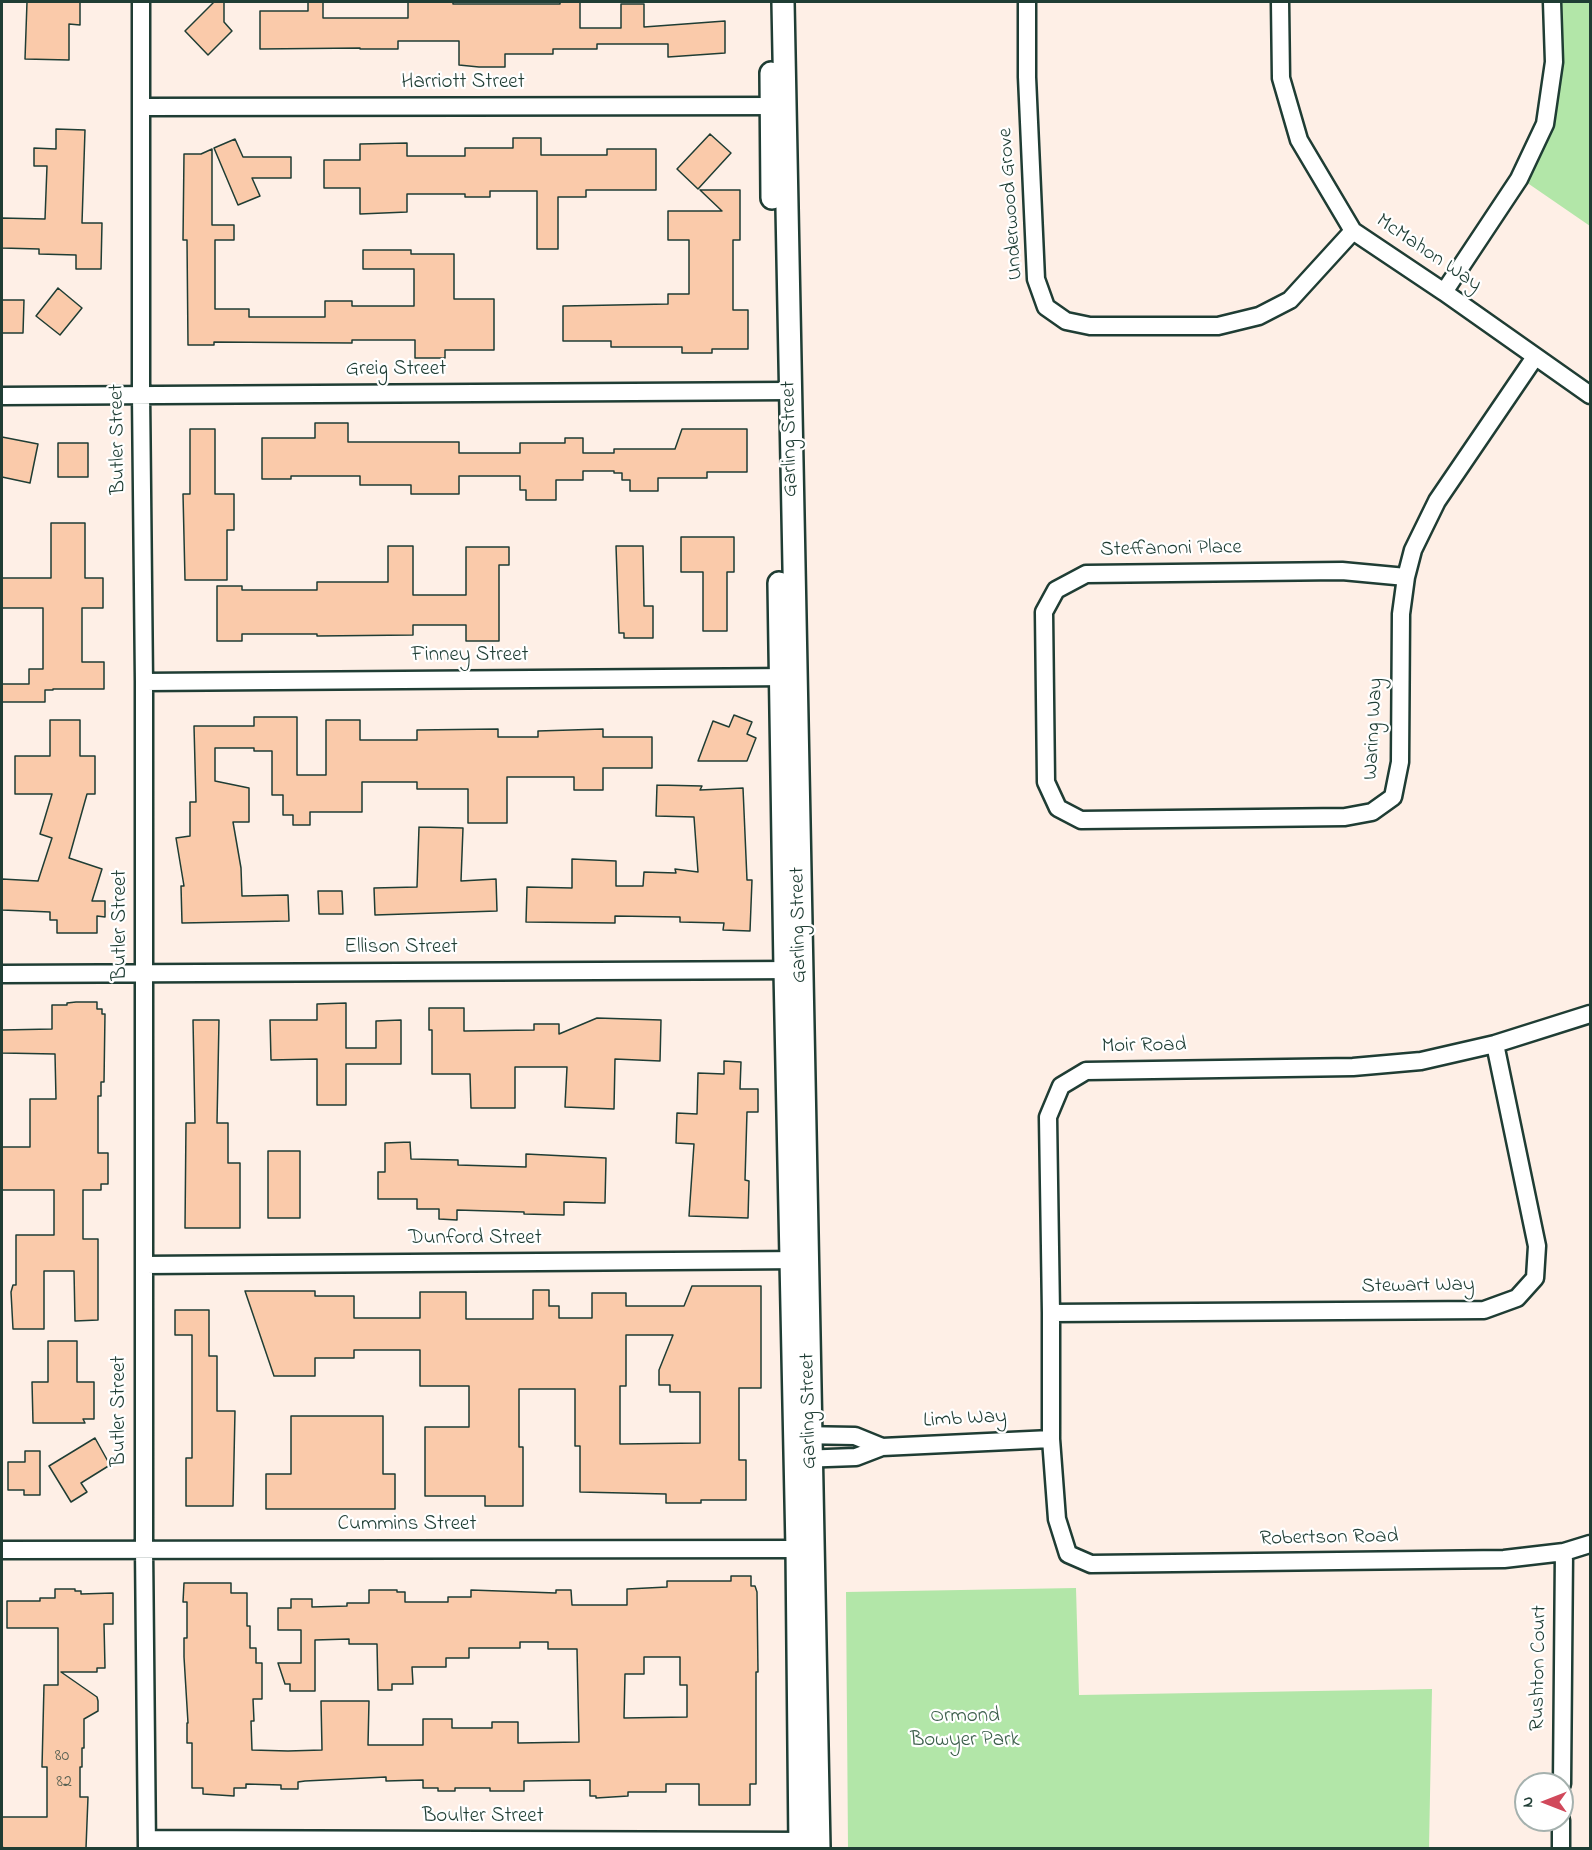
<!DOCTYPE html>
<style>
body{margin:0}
#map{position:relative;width:1592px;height:1850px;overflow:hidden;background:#feefe6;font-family:"Indie Flower",sans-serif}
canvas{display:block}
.frame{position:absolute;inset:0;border:3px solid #1f3d34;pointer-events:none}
.north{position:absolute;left:1514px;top:1772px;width:60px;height:60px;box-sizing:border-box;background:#fff;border:2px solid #a5b1ae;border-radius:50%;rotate:270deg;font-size:16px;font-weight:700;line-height:24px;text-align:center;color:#1f3d34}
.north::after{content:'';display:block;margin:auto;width:21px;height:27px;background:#d1495b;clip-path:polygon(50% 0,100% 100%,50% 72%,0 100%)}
</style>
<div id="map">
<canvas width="1592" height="1850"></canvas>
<div class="frame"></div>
<div class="north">N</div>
</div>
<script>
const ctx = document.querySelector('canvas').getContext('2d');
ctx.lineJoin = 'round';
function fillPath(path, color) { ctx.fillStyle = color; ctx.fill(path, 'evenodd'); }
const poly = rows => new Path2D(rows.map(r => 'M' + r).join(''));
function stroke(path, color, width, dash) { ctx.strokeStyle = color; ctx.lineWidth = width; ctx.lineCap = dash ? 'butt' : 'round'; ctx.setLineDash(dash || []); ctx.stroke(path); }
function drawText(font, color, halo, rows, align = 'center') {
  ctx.font = font + ' "Indie Flower",sans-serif'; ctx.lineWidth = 4.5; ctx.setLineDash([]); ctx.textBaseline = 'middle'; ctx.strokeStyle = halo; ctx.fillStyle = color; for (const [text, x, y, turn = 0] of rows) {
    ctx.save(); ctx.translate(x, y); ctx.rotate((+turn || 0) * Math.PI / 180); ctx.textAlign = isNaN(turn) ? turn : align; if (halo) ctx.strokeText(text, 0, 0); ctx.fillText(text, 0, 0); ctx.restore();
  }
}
const green = poly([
 [1558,2,1590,2,1590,226,1526,182,1556,115],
 [1076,1588,1079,1695,1432,1689,1429,1848,848,1848,846,1592]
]);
const building = poly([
 [27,2,80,2,80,25,69,24,69,60,25,59,27,2],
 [214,2,224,2,224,22,232,31,208,55,185,31,214,2],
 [308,2,323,2,323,18,408,18,408,2,453,2,453,4,560,4,560,2,580,2,580,28,621,28,621,4,644,4,644,27,725,21,725,53,668,57,668,44,597,44,597,49,553,49,553,54,505,54,505,67,479,67,459,65,459,41,398,41,398,49,360,49,360,48,260,49,260,11,308,11,308,2],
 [56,129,85,130,82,223,102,223,101,269,76,269,76,255,39,254,39,249,2,248,2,218,45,219,47,166,34,166,34,148,56,149,56,129],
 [710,134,731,153,698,189,677,169,710,134],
 [513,138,541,138,541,155,607,155,607,149,656,149,656,190,586,190,586,197,558,197,558,249,537,249,537,191,490,191,490,197,465,197,465,194,407,194,407,212,360,214,360,188,324,188,324,160,360,160,360,144,407,143,407,156,465,156,465,148,513,148,513,138],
 [235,139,243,157,291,157,291,178,252,178,260,196,238,205,214,148,235,139],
 [212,149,212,225,234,225,234,240,215,240,215,309,249,309,249,317,325,317,325,301,352,301,352,306,414,306,414,269,363,269,363,250,411,250,411,254,454,254,454,299,494,299,494,350,445,350,445,358,415,358,415,340,352,340,352,343,214,342,214,345,188,345,187,240,183,240,184,154,201,154,212,149],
 [700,190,740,190,740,240,733,240,733,310,748,310,748,349,712,349,712,353,682,353,682,347,611,347,611,341,563,341,563,306,668,304,668,294,689,294,689,240,668,240,668,211,722,211,700,190],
 [58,288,82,308,60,335,36,316,58,288],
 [2,300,24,300,23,333,2,333,2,300],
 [315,423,348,423,348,442,459,442,459,453,520,453,520,443,565,443,565,438,583,438,583,453,614,453,614,449,675,449,682,429,747,429,747,472,707,472,707,478,658,478,658,491,630,491,630,480,622,480,622,473,614,473,614,471,583,471,583,480,556,480,556,500,526,500,526,490,520,490,520,476,459,476,459,494,411,494,411,485,360,485,360,476,291,476,291,479,262,479,262,438,315,438,315,423],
 [190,429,215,429,215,494,234,494,234,530,227,530,227,580,185,580,183,494,190,494,190,429],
 [2,437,38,444,30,483,2,477,2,437],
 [58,443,88,443,88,477,58,477,58,443],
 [51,523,85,523,85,578,103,578,103,608,82,608,82,662,104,662,104,689,53,689,53,690,45,690,45,702,2,702,2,684,29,684,29,669,43,669,43,608,2,608,2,578,51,578,51,523],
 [681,537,734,537,734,572,727,572,727,631,703,631,703,572,681,572,681,537],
 [388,546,413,546,413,595,466,595,466,547,509,547,509,565,499,565,499,641,466,641,466,625,413,625,413,635,317,636,317,634,242,634,242,641,217,641,217,586,242,586,242,590,317,590,317,582,388,582,388,546],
 [616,546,643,546,644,606,653,606,653,638,624,638,624,633,619,633,616,546],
 [734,715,752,722,747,734,756,738,747,761,698,761,713,721,729,727,734,715],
 [254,717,297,717,297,775,326,775,326,720,360,720,360,740,417,740,417,730,498,729,498,737,538,737,538,731,603,729,603,737,652,737,652,768,603,768,603,790,574,790,574,777,507,777,507,823,468,823,468,789,417,789,417,782,362,782,362,812,310,812,310,825,293,825,293,815,283,815,283,795,272,795,272,751,254,751,254,748,215,748,215,781,249,788,249,822,233,822,241,868,242,896,288,895,289,921,182,923,181,886,184,886,176,838,190,836,190,802,196,802,194,726,254,726,254,717],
 [50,720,80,720,80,756,95,756,95,794,87,794,69,858,102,869,92,901,105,901,105,917,97,916,97,933,57,933,57,920,50,920,50,912,2,910,2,879,38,881,52,838,40,834,52,794,15,794,15,756,50,756,50,720],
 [657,785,702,786,700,790,743,788,747,880,752,880,750,931,723,930,724,923,680,922,680,917,615,916,615,923,526,922,527,887,572,888,572,859,616,861,616,886,643,886,644,872,676,873,675,869,698,872,694,817,656,816,657,785],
 [419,827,463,828,461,881,496,879,497,911,375,915,374,888,417,887,419,827],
 [318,891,342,891,343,914,319,914,318,891],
 [76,1002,97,1002,97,1009,102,1009,102,1014,105,1014,104,1082,101,1082,101,1096,98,1096,98,1153,108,1153,108,1184,101,1184,101,1190,83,1190,83,1239,98,1239,98,1320,75,1321,74,1271,44,1271,44,1329,13,1329,11,1292,13,1285,16,1285,16,1235,54,1235,54,1190,2,1190,2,1147,30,1147,30,1099,56,1099,55,1054,2,1053,2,1030,52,1029,52,1005,67,1005,67,1003,76,1002],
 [346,1003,346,1048,376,1048,376,1021,401,1020,401,1064,346,1064,346,1105,317,1105,317,1059,271,1060,270,1020,317,1020,317,1004,346,1003],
 [429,1008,464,1008,464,1031,534,1030,534,1024,559,1024,559,1034,597,1018,661,1020,660,1061,615,1059,614,1109,565,1107,567,1067,515,1067,515,1108,471,1108,470,1074,432,1074,432,1030,429,1030,429,1008],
 [193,1020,219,1020,217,1123,228,1123,228,1163,240,1163,240,1228,185,1228,186,1123,195,1123,193,1020],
 [724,1061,741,1062,740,1089,758,1089,758,1112,747,1112,745,1180,749,1181,748,1218,689,1216,694,1144,676,1143,677,1113,697,1114,698,1073,724,1074,724,1061],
 [410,1142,411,1159,458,1160,458,1165,526,1167,526,1154,606,1158,605,1203,564,1202,564,1215,524,1214,524,1212,457,1210,457,1220,439,1219,439,1209,417,1209,417,1199,378,1199,378,1172,385,1172,385,1143,410,1142],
 [268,1151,300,1151,300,1218,268,1218,268,1151],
 [692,1286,761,1286,761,1388,739,1388,739,1460,746,1460,746,1500,701,1500,701,1503,666,1503,666,1494,580,1492,580,1446,575,1446,575,1389,519,1389,519,1447,523,1447,523,1506,485,1506,485,1496,425,1496,425,1427,469,1427,469,1386,420,1386,420,1350,354,1350,354,1358,315,1358,315,1376,274,1376,245,1291,315,1291,315,1296,354,1296,354,1318,420,1318,420,1292,466,1292,466,1319,533,1319,533,1290,549,1290,549,1306,559,1306,559,1318,592,1318,592,1293,626,1293,626,1306,684,1306,692,1286],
 [626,1335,673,1335,659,1370,659,1385,670,1385,670,1392,700,1392,700,1443,620,1444,620,1386,626,1386,626,1335],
 [175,1310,209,1310,209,1356,217,1356,217,1411,235,1411,233,1506,186,1506,186,1458,192,1458,192,1335,175,1335,175,1310],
 [48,1341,77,1341,77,1382,94,1382,94,1419,83,1419,85,1423,33,1423,32,1382,48,1382,48,1341],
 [291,1416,383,1416,383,1474,395,1474,395,1509,266,1509,266,1474,291,1474,291,1416],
 [95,1438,110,1465,81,1483,87,1492,71,1502,49,1466,95,1438],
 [25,1451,40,1451,40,1495,24,1495,24,1490,8,1490,8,1462,25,1462,25,1451],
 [731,1576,751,1576,751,1586,755,1586,757,1592,758,1672,756,1672,756,1784,750,1784,750,1805,699,1805,699,1784,666,1784,666,1792,628,1792,628,1796,596,1798,596,1796,590,1796,590,1780,524,1781,524,1791,490,1791,490,1788,455,1788,455,1791,438,1791,438,1788,423,1788,423,1780,386,1781,386,1777,305,1781,298,1782,298,1789,281,1789,281,1785,246,1784,246,1788,234,1788,234,1796,203,1794,203,1788,192,1788,192,1743,187,1743,187,1723,188,1723,184,1657,184,1638,187,1638,187,1602,183,1602,184,1583,231,1583,231,1593,247,1593,247,1626,250,1626,250,1648,256,1648,256,1663,262,1663,262,1699,253,1699,254,1721,251,1721,252,1750,288,1751,322,1750,321,1701,369,1701,368,1745,423,1745,423,1719,452,1719,452,1728,492,1728,492,1722,518,1722,518,1743,579,1742,577,1649,548,1649,548,1642,520,1642,520,1648,469,1648,469,1658,446,1658,446,1667,412,1667,413,1684,392,1684,392,1690,378,1690,377,1644,349,1644,349,1639,315,1640,315,1691,290,1691,290,1684,285,1684,278,1663,301,1663,301,1630,278,1630,278,1608,291,1608,291,1599,312,1599,312,1607,347,1606,347,1603,369,1603,369,1590,397,1590,397,1592,405,1592,405,1602,448,1602,448,1597,471,1597,471,1590,556,1593,556,1590,571,1590,572,1605,627,1605,627,1589,667,1587,667,1581,731,1581,731,1576],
 [644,1657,680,1657,680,1685,687,1685,687,1717,624,1718,625,1674,644,1674,644,1657],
 [55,1589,75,1589,75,1591,81,1591,81,1594,113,1593,113,1624,104,1624,105,1668,97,1668,97,1672,61,1672,97,1697,98,1701,98,1711,84,1719,84,1748,82,1748,82,1767,80,1767,80,1797,88,1797,86,1848,4,1848,2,1847,2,1817,47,1817,47,1767,42,1767,44,1685,58,1685,58,1628,7,1628,7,1601,40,1601,40,1598,55,1598,55,1589]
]);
const minor = poly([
 [141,2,141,394,144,682,144,1548,147,1848],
 [1027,2,1027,77,1036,279,1046,307,1066,321,1090,326,1218,326,1259,316,1290,300,1353,231],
 [1280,2,1281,78,1299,140,1353,231,1444,292,1590,395],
 [142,107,784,106],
 [1444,292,1519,179,1545,124,1554,62,1552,2],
 [2,396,790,391],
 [1406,577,1342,571,1086,574,1056,590,1044,612,1046,782,1058,808,1081,820,1345,817,1372,812,1393,797,1400,762,1401,614,1406,577,1413,550,1437,501,1535,357],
 [144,682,791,677],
 [2,974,796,970],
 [1590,1014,1495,1044,1421,1061,1353,1067,1086,1071,1061,1086,1048,1117,1051,1313,1051,1439,1057,1519,1068,1554,1091,1564,1504,1559,1564,1552,1590,1544],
 [144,1265,803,1260],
 [1051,1313,1484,1310,1517,1298,1535,1278,1537,1246,1495,1044],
 [799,1435,855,1436,882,1447],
 [799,1459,856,1457,882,1447,1051,1439],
 [2,1550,808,1549],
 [1562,1784,1564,1552],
 [147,1839,812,1841],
 [1561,1848,1561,1820]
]);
const tertiary = poly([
 [783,2,819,1848],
 [771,73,772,198],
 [779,583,785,970,797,1549,800,1848]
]);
const numberNames = [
 ["80",62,1757],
 ["82",64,1783]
];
const streetNames = [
 ["Harriott Street",463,84],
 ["Underwood Grove",1012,204,-94],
 ["McMahon Way",1428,254,34],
 ["Greig Street",396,371],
 ["Butler Street",119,439,-91],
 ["Garling Street",791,439,-91],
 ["Steffanoni Place",1171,550,-1],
 ["Finney Street",470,657],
 ["Waring Way",1375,729,-87],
 ["Butler Street",122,925,-90],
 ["Garling Street",800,925,-91],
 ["Ellison Street",401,949],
 ["Moir Road",1144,1047,-1],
 ["Dunford Street",475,1240],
 ["Stewart Way",1418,1287,-1],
 ["Butler Street",121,1411,-90],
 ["Garling Street",810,1411,-91],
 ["Limb Way",965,1420,-3],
 ["Cummins Street",407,1526],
 ["Robertson Road",1329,1539,-1],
 ["Rushton Court",1540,1668,-89],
 ["Boulter Street",483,1818]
];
const parkNames = [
 ["Ormond",965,1718],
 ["Bowyer Park",965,1742]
];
fillPath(green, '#b2e6a8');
fillPath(building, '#facaaa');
stroke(building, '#1f3d34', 1.5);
stroke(minor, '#1f3d34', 21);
stroke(tertiary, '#1f3d34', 26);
stroke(minor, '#fff', 16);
stroke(tertiary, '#fff', 21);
drawText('18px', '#566052', null, numberNames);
drawText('21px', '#1f3d34', '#fff', streetNames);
drawText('21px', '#3c5f4b', '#fff', parkNames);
</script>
